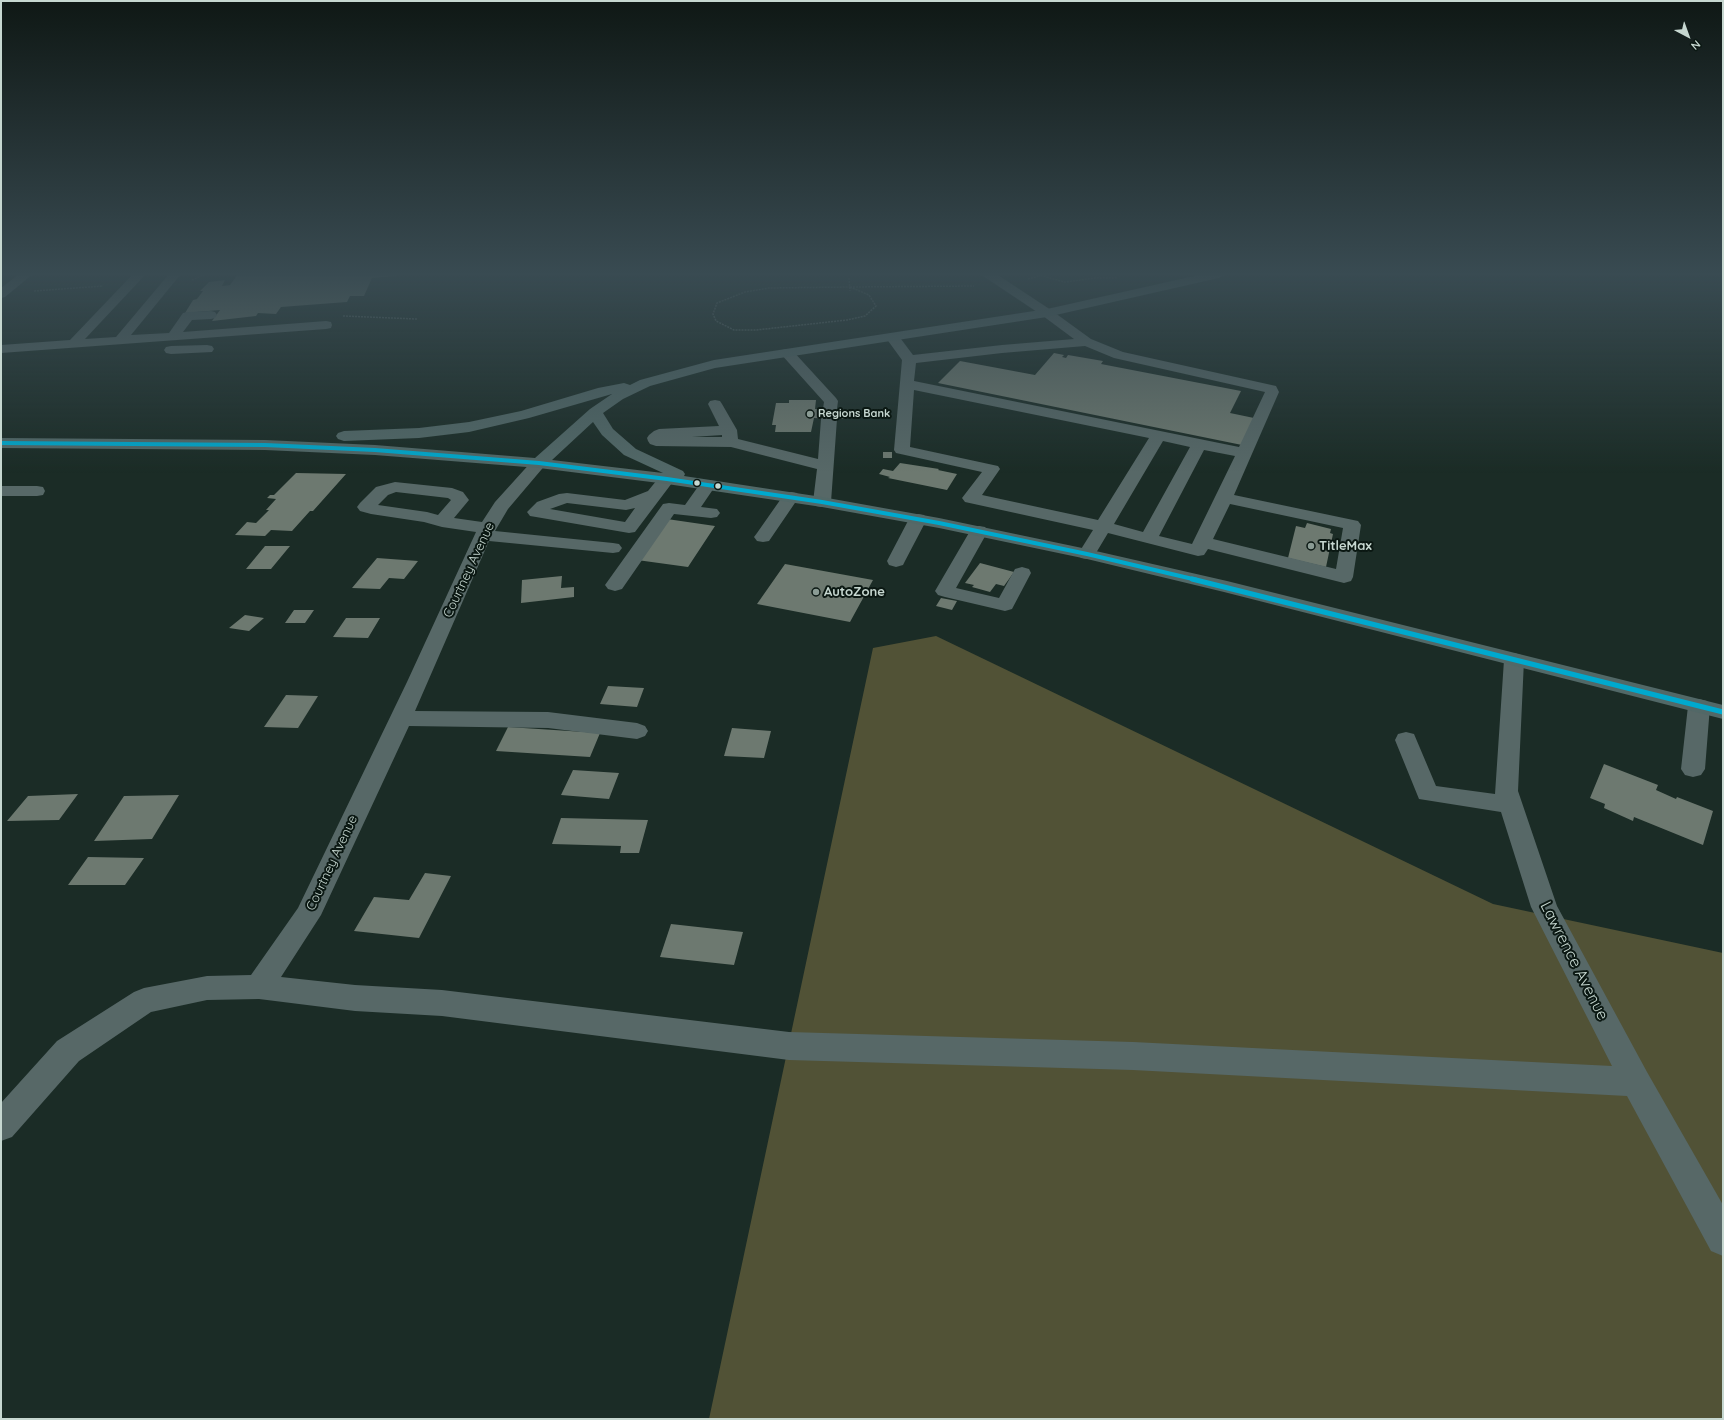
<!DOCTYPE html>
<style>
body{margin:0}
#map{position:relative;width:1724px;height:1420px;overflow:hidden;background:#1b2c26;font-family:Quicksand,sans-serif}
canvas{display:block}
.frame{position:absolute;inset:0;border:2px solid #c6d7d0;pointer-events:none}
.north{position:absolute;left:1668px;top:16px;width:40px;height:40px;-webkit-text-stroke:3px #0b1813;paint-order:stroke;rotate:139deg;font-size:11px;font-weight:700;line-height:16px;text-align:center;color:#c6d7d0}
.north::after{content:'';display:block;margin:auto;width:14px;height:18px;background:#c6d7d0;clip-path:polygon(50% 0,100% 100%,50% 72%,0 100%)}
</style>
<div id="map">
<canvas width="1724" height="1420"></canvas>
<div class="frame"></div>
<div class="north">N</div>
</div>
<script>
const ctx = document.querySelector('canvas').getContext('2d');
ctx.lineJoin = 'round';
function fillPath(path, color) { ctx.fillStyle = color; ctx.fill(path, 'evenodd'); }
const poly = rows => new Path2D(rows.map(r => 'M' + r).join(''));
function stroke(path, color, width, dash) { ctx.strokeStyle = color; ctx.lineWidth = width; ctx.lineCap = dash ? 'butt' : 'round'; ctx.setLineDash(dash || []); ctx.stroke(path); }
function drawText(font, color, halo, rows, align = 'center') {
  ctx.font = font + ' Quicksand,sans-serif'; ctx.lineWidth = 4; ctx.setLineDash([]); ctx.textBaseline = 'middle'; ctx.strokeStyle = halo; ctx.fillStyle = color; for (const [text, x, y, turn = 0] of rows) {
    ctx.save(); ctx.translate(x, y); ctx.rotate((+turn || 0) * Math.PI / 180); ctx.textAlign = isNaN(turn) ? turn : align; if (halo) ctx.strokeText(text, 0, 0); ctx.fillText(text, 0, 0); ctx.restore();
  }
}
const green = poly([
 [936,636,1493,904,1723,953,1723,1419,709,1419,873,648]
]);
const building = poly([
 [238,274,296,274,295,276,322,274,396,274,395,276,372,278,364,296,350,296,347,302,281,307,276,314,258,313,256,316,212,321,220,310,185,313,193,300,197,299,203,291,200,291,209,282,225,280,222,286,230,285],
 [1054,353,1064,355,1062,357,1066,358,1068,355,1103,361,1101,364,1241,391,1230,413,1254,418,1242,445,938,383,960,361,1035,375],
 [789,400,816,400,815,409,847,410,846,419,814,418,811,432,775,432,776,425,772,425,776,403,789,403],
 [883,452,892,452,892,458,883,458],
 [900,463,939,469,938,470,957,474,947,490,888,478,890,477,879,474,883,469,893,471],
 [296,473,346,474,313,511,310,511,292,531,271,530,265,536,235,535,247,522,256,523,269,510,266,510,276,499,267,498,270,495,274,495],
 [667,519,715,526,688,567,637,560],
 [1307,523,1331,529,1330,533,1333,534,1326,567,1288,558,1296,526,1305,528],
 [265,546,290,546,271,569,246,569],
 [377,558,418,561,404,579,389,578,380,589,352,588],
 [980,563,1014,572,1004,586,996,584,990,592,972,587,974,585,965,583],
 [785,564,873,580,850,622,757,604],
 [562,576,561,588,574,587,574,597,521,603,522,580],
 [941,598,957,601,952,610,936,606],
 [294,610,314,610,305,623,285,623],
 [245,615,264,618,249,631,229,628],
 [346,618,380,618,368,638,333,637],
 [608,686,644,688,637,707,600,704],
 [286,695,318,696,298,728,264,727],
 [508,727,600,733,590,757,496,751],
 [732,728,771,731,764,758,724,756],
 [1604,764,1658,785,1656,790,1676,799,1677,797,1713,811,1703,845,1634,817,1633,821,1604,808,1605,804,1590,798],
 [573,770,619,773,609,799,561,795],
 [78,794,59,820,7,821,28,796],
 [179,795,152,839,94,841,124,796],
 [561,818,648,820,639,853,620,853,621,846,552,844],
 [88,857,144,858,125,885,68,885],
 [425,873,451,876,419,938,354,931,374,897,409,900],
 [671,924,743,932,734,965,660,957]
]);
const path = poly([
 [1035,274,1065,282,1095,278,1117,278],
 [849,278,850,291],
 [1028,279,1039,276],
 [192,280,206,274],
 [850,287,869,295,876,306,865,316,847,320,756,330,734,330,716,321,713,314,717,303,745,292,769,288,850,287],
 [850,287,974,286],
 [34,291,103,286],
 [343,316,417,319]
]);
const minor = poly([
 [19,274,33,274,5,297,1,298,1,288,19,274],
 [133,274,146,274,85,339,116,337,169,274,181,274,131,335,169,333,183,313,188,312,211,311,215,312,217,315,215,318,211,319,192,320,183,332,326,321,331,322,332,325,331,328,326,329,1,353,1,345,70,340,133,274],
 [980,274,998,275,1051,310,1091,339,1123,352,1276,386,1279,392,1234,495,1358,521,1361,525,1353,577,1351,581,1344,583,1208,549,1204,555,1198,556,1108,533,1093,558,1087,559,1081,558,1078,554,1093,530,965,502,962,498,982,472,896,453,894,450,902,360,886,338,888,335,898,335,913,355,1002,345,1074,339,1043,316,980,274],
 [1085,346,1114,358,1265,392,1239,447,914,381,916,363,1002,353,1085,346],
 [914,390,1149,438,1098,520,982,495,1000,469,998,466,910,447,914,390],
 [1163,441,1190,447,1143,532,1114,524,1163,441],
 [1204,450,1235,456,1192,544,1159,536,1204,450],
 [1230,504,1343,528,1336,569,1213,539,1230,504],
 [207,345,212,346,214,349,212,352,171,354,166,353,164,350,166,347,171,346,207,345],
 [787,349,792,350,836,398,838,401,837,409,835,412,830,413,825,412,823,409,824,402,780,353,782,350,787,349],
 [715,400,720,401,722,404,737,430,738,439,818,459,821,419,824,416,829,414,834,416,837,419,831,502,828,506,822,507,816,506,813,502,817,469,731,447,656,446,650,444,648,441,647,438,649,435,654,431,659,429,719,426,708,404,710,401,715,400],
 [722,435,722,437,692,437,722,435],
 [539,458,545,460,547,463,508,509,495,531,613,543,619,544,622,548,619,552,613,553,489,541,415,711,548,712,637,723,645,726,648,731,645,736,637,739,548,728,409,726,321,915,281,977,355,985,442,990,789,1032,1133,1042,1612,1066,1531,907,1501,812,1419,799,1395,740,1398,734,1406,732,1414,734,1436,786,1495,794,1504,660,1507,655,1514,653,1521,655,1524,660,1518,791,1557,906,1647,1072,1723,1205,1723,1256,1711,1251,1627,1096,1133,1070,789,1060,442,1016,355,1011,259,999,207,1000,151,1012,79,1061,12,1137,1,1141,1,1103,57,1041,134,992,144,988,207,976,251,975,298,908,407,682,476,532,442,527,424,522,371,514,360,511,357,507,360,503,376,487,395,482,452,488,463,492,469,500,454,518,482,522,495,502,533,460,539,458],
 [396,492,448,498,451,500,438,515,427,512,378,505,388,495,396,492],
 [667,474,673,475,675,479,635,532,629,533,536,517,530,516,527,512,537,502,559,494,567,493,625,500,648,491,661,475,667,474],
 [567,503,626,510,635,508,625,522,550,509,567,503],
 [708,480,714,481,716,485,701,507,717,509,720,513,717,517,711,518,674,514,622,589,615,591,608,589,605,585,663,504,669,503,685,505,702,481,708,480],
 [1,486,37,486,43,487,45,491,43,495,37,496,1,496,1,486],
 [791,492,797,493,799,497,769,541,763,542,757,541,754,537,757,533,785,493,791,492],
 [918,514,924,515,927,519,905,561,903,565,896,567,889,565,887,561,909,519,912,515,918,514],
 [979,526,985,527,988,531,956,588,999,598,1015,569,1022,567,1029,569,1031,573,1012,609,1005,611,945,597,938,595,935,591,970,531,973,527,979,526],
 [1699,699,1707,701,1710,706,1705,769,1701,775,1693,777,1685,775,1681,769,1688,706,1691,701,1699,699]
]);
const major = poly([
 [1203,274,1225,274,1223,276,1219,278,1047,317,715,368,650,386,623,399,603,413,613,429,636,449,683,471,685,474,684,476,822,497,939,518,1087,549,1227,581,1723,705,1723,719,1224,592,1087,559,939,528,822,507,667,484,539,468,375,455,265,450,1,448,1,438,265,440,375,445,535,458,590,409,612,394,529,418,469,432,419,438,344,441,338,439,336,436,338,433,344,431,419,428,469,422,521,411,598,388,624,383,630,385,640,380,714,360,1047,309,1203,274],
 [593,422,602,435,624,455,663,473,552,460,593,422]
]);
const bus1Far1 = poly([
 [1,443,265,445,375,450,539,463,667,479,822,502,939,523,1087,554,1197,580]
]);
const bus1 = poly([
 [1192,579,1723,712]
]);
const markers = [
 [810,414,4,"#8a9b94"],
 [697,483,3.5,"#c6d7d0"],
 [718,486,3.5,"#c6d7d0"],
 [1311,546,4,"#8a9b94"],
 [816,592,4,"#8a9b94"]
];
const farPoinames = [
 ["Regions Bank",818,414]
];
const poiNames = [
 ["TitleMax",1319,546],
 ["AutoZone",824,592]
];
const streetNames = [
 ["Courtney Avenue",469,570,-65],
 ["Courtney Avenue",332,863,-65]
];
const nearStreetnames = [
 ["Lawrence Avenue",1574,961,63]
];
fillPath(green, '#515236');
fillPath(building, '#6d7970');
stroke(path, '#51605e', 1.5, [2, 1]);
fillPath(minor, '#576867');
fillPath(major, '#526867');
stroke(bus1Far1, '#00a9ce', 4);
stroke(bus1, '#00a9ce', 5);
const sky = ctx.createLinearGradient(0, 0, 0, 473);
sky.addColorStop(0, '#0f1815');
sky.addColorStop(0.58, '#394b52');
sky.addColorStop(1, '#394b5200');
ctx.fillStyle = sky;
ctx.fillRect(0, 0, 1724, 473);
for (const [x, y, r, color] of markers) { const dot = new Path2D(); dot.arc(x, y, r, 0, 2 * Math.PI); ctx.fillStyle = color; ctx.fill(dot); stroke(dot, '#0b1813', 1.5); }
drawText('bold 11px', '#c6d7d0', '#0b1813', farPoinames, 'left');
drawText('bold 13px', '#c6d7d0', '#0b1813', poiNames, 'left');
drawText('13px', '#c6d7d0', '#0b1813', streetNames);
drawText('16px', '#c6d7d0', '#0b1813', nearStreetnames);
</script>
